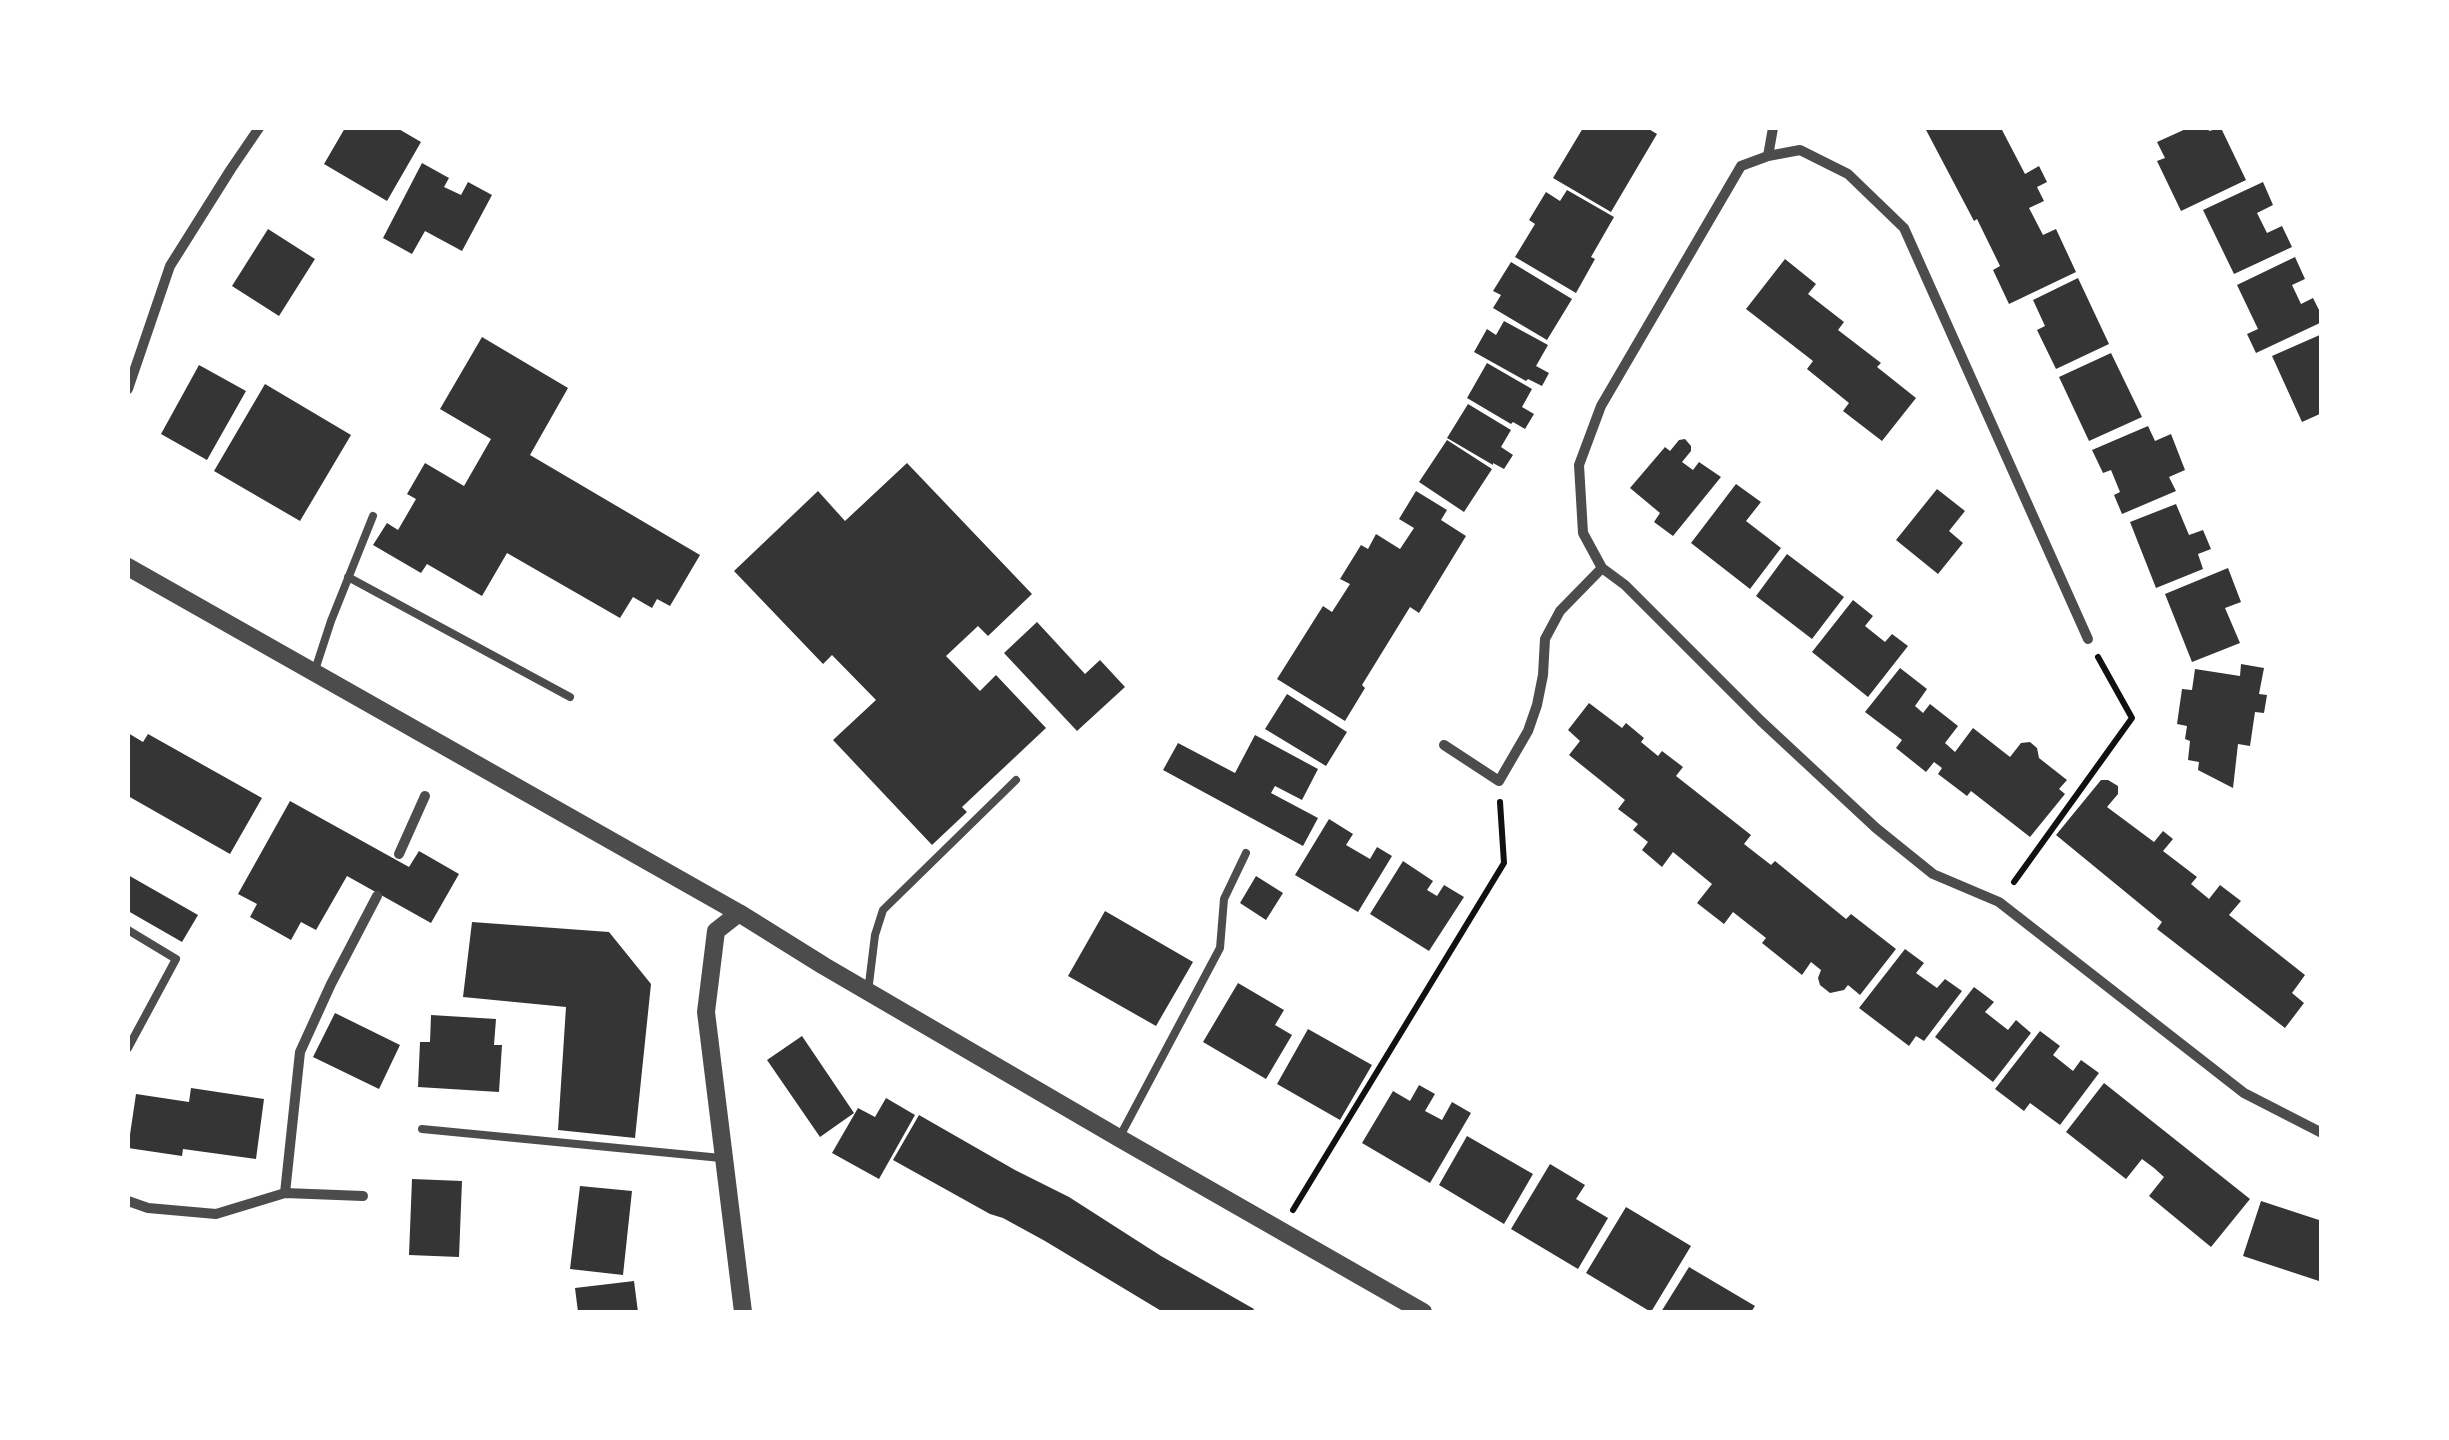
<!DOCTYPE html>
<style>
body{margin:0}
#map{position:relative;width:2449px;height:1440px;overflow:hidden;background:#fff;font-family:Roboto,sans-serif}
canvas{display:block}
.frame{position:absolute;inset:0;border:130px solid #fff;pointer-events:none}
</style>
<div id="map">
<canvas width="2449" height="1440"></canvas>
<div class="frame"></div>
</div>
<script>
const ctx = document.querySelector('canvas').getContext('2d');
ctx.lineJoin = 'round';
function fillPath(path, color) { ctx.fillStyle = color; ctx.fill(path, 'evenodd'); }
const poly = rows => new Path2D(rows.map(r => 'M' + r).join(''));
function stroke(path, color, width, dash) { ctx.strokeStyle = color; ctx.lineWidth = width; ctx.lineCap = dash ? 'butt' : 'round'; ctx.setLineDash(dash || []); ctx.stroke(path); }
const building = poly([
 [345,128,397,128,421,142,387,201,324,164],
 [1583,128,1647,128,1657,134,1611,212,1553,178],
 [1925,128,2001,128,2025,174,2039,166,2047,182,2037,187,2044,201,2029,208,2043,235,2056,229,2076,272,2009,304,1993,270,2000,266,1977,219,1974,221],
 [2188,128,2208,128,2209,131,2221,128,2246,180,2181,211,2157,161,2165,158,2157,142],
 [422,163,449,178,444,187,461,195,468,182,492,195,462,251,425,231,412,254,383,238],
 [2263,182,2273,205,2257,213,2267,233,2282,226,2292,247,2234,274,2203,210],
 [1567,190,1614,217,1591,257,1595,259,1576,293,1515,257,1535,224,1529,220,1546,192,1560,201],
 [268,229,315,259,279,316,232,286],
 [2295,257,2305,279,2292,285,2301,304,2313,298,2322,316,2322,322,2256,353,2247,334,2258,329,2237,285],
 [1785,259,1816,284,1808,294,1844,322,1838,330,1881,363,1877,367,1916,398,1882,441,1843,411,1849,403,1807,369,1813,361,1746,309],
 [1511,262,1572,299,1547,340,1493,308,1501,295,1493,291],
 [2078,278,2109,344,2056,369,2037,330,2045,326,2033,300],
 [1504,321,1548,345,1536,366,1549,373,1542,386,1528,379,1526,381,1474,352,1487,329,1496,335],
 [2322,334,2322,413,2302,422,2272,356],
 [482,337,568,388,530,455,700,555,670,606,657,599,652,608,633,597,620,618,507,553,482,596,427,564,421,573,373,545,387,523,398,530,416,499,407,494,425,463,464,486,491,439,440,409],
 [2111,353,2142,417,2089,441,2059,377],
 [1487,363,1532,389,1522,407,1534,414,1525,429,1513,422,1511,424,1467,398],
 [199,365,246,391,207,460,161,434],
 [265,384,351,435,300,521,214,471],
 [1468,404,1511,430,1501,447,1513,455,1504,469,1493,463,1493,465,1447,438],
 [2148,426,2155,441,2171,434,2185,470,2169,477,2176,491,2122,514,2114,495,2120,492,2111,470,2103,473,2092,450],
 [1685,439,1691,446,1691,451,1682,462,1693,470,1699,462,1721,477,1673,536,1654,522,1660,513,1630,488,1665,447,1670,451,1679,440],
 [1447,440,1492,469,1464,512,1419,482],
 [907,463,1032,594,988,636,978,626,946,656,980,691,996,675,1046,728,962,807,967,812,932,845,833,740,876,700,832,655,823,664,734,571,818,491,845,521],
 [1736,484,1761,502,1746,521,1781,548,1750,589,1691,543],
 [1937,489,1965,511,1949,531,1963,543,1938,574,1896,540],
 [1416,491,1447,510,1441,520,1466,536,1419,613,1410,607,1362,685,1365,688,1345,721,1277,679,1323,606,1332,612,1350,584,1340,579,1361,545,1368,549,1376,534,1400,549,1414,528,1399,519],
 [2176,504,2189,535,2203,530,2211,549,2198,554,2203,569,2156,588,2130,522],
 [1787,554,1844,597,1812,639,1756,596],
 [2228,568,2241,602,2225,608,2240,643,2192,662,2165,594],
 [1853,600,1873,616,1865,626,1885,642,1892,634,1908,646,1868,697,1812,652],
 [1037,622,1085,674,1100,660,1125,687,1077,731,1004,653],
 [2241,664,2264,668,2259,694,2267,695,2264,713,2255,712,2250,746,2238,744,2233,788,2198,770,2199,762,2188,760,2190,741,2185,739,2187,726,2177,724,2182,689,2192,690,2195,669,2240,676],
 [1900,668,1927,689,1915,706,1923,713,1930,704,1958,726,1945,743,1955,752,1973,728,2010,757,2021,743,2030,742,2037,748,2039,758,2067,780,2059,789,2065,794,2030,837,1971,791,1967,796,1938,774,1942,768,1934,762,1926,772,1896,748,1902,740,1865,712],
 [1287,694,1347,732,1326,766,1265,729],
 [1589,703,1622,728,1626,723,1644,738,1641,742,1658,756,1662,751,1683,767,1676,776,1751,835,1744,844,1771,865,1775,861,1846,919,1851,914,1896,949,1860,995,1848,985,1844,990,1830,993,1820,985,1818,978,1821,970,1811,962,1802,975,1762,943,1766,938,1733,912,1724,924,1697,903,1712,884,1673,852,1662,867,1642,850,1648,842,1633,830,1638,824,1618,809,1625,800,1569,755,1580,741,1568,730],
 [128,733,143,742,148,734,262,798,230,854,128,796],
 [1255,735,1318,769,1302,800,1275,786,1271,793,1318,818,1303,846,1163,770,1178,743,1235,773],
 [2101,780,2108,780,2118,786,2118,794,2107,807,2154,842,2163,831,2173,839,2163,851,2197,877,2191,884,2209,899,2220,885,2241,901,2229,915,2305,975,2292,993,2304,1003,2285,1028,2157,929,2162,922,2056,835],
 [290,801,409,867,419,851,459,874,431,923,347,876,316,930,301,922,291,940,250,917,257,904,238,894],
 [1329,819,1353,834,1346,845,1370,859,1377,847,1392,856,1358,912,1295,875],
 [1403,861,1433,881,1427,890,1437,896,1444,885,1464,897,1429,951,1370,914],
 [128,875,198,915,182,942,128,911],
 [1256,876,1283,893,1266,920,1240,903],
 [1105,911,1193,962,1156,1026,1068,976],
 [472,922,609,932,651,984,635,1138,558,1130,566,1007,463,997],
 [1905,949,1924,963,1916,973,1937,988,1945,979,1962,991,1924,1041,1916,1036,1909,1046,1859,1008],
 [1238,983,1284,1010,1275,1025,1292,1035,1266,1079,1203,1042],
 [1974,987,1994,1002,1985,1012,2008,1030,2016,1020,2031,1033,1993,1082,1935,1037],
 [335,1013,400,1045,379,1089,313,1057],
 [431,1015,496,1019,494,1045,502,1045,499,1092,418,1087,420,1042,430,1042],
 [1308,1029,1372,1065,1340,1120,1277,1084],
 [2040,1031,2060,1046,2053,1055,2073,1071,2081,1060,2099,1073,2060,1125,2030,1103,2024,1111,1995,1089],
 [802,1036,854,1113,820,1137,767,1060],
 [2104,1083,2250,1199,2211,1247,2149,1196,2164,1177,2154,1168,2142,1159,2126,1179,2066,1132],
 [1419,1085,1435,1094,1425,1111,1442,1120,1452,1102,1471,1113,1430,1183,1362,1143,1393,1091,1410,1101],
 [191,1088,264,1099,256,1159,183,1149,182,1156,128,1148,136,1094,189,1102],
 [886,1098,915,1115,879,1179,832,1153,858,1108,875,1117],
 [919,1115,1015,1170,1069,1197,1161,1256,1254,1309,1252,1312,1163,1312,1045,1241,1003,1218,990,1214,893,1160],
 [1467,1136,1533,1174,1504,1224,1439,1185],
 [1550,1164,1585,1185,1576,1199,1608,1218,1578,1269,1511,1229],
 [412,1179,462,1181,459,1257,409,1255],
 [580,1186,632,1191,623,1275,570,1269],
 [2261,1201,2322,1221,2322,1282,2243,1256],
 [1626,1207,1691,1246,1651,1312,1586,1273],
 [1689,1267,1755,1306,1751,1312,1661,1312],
 [634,1281,638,1312,578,1312,575,1288]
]);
const path = poly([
 [2014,882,2132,718,2098,657],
 [1293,1210,1504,863,1500,802]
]);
const service = poly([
 [348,577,570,697],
 [314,673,331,621,373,516],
 [128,930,176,959,128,1048],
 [868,992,875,935,883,910,1016,780],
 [422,1129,721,1158],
 [1119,1138,1220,948,1224,899,1246,853]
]);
const minor = poly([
 [1773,128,1768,156,1741,166,1601,406,1579,465,1583,533,1602,568,1625,585,1761,721,1876,828,1933,874,1999,902,2244,1093,2322,1133],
 [1768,156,1800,150,1848,174,1904,228,2088,639],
 [128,389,170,266,231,169,259,128],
 [1444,745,1499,781,1528,731,1537,705,1543,675,1545,639,1560,611,1602,568],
 [399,854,425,796],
 [285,1193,300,1052,331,984,377,896],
 [128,1201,148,1208,216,1214,285,1193,363,1196]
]);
const tertiary = poly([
 [128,567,739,913,824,966,1119,1138,1423,1312],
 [739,913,716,931,706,1012,743,1312]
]);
fillPath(building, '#353535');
stroke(path, '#111', 6);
stroke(service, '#4c4c4c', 8);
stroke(minor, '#4c4c4c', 10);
stroke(tertiary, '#4c4c4c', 18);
</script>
